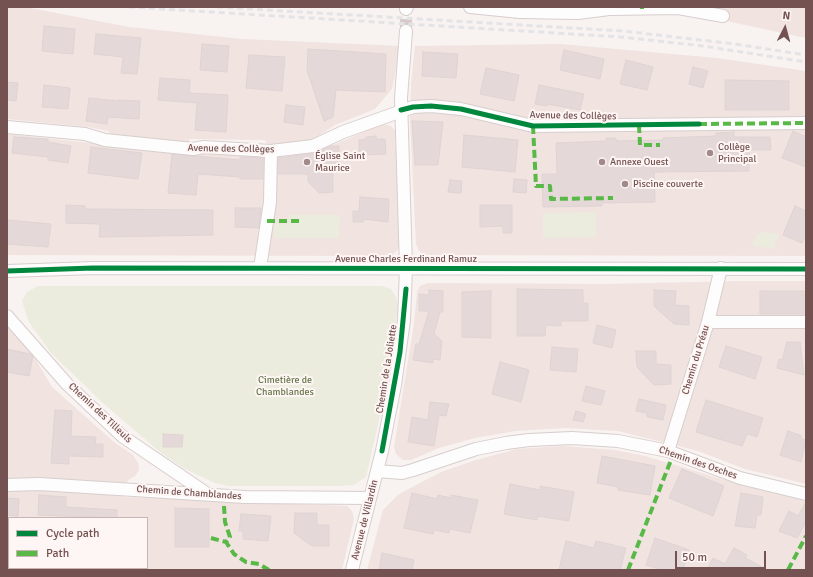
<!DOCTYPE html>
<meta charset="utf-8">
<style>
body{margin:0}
#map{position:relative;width:813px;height:577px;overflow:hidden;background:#f8f2f1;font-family:Signika,sans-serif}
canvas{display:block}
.frame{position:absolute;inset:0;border:8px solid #755252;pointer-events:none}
.legend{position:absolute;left:8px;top:517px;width:140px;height:52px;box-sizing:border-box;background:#fef6f4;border:1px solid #c7b4b3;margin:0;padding:5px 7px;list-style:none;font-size:12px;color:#755252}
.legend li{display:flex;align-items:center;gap:8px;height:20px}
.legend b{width:20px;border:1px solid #c7b4b3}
.north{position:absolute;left:765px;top:8px;width:40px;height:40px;-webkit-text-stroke:3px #fef6f4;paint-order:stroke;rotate:6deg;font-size:11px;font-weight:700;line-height:16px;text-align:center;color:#755252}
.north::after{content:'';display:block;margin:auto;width:14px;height:18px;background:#755252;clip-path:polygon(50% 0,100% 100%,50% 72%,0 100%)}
.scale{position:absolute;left:675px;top:551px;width:91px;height:18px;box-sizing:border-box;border:2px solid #755252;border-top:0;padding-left:5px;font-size:12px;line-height:14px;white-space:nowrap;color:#755252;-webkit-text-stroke:3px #fef6f4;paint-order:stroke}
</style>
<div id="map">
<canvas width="813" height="577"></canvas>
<div class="frame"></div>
<ul class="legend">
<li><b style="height:5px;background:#00873e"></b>Cycle path</li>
<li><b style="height:5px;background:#58b947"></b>Path</li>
</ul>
<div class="north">N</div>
<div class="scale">50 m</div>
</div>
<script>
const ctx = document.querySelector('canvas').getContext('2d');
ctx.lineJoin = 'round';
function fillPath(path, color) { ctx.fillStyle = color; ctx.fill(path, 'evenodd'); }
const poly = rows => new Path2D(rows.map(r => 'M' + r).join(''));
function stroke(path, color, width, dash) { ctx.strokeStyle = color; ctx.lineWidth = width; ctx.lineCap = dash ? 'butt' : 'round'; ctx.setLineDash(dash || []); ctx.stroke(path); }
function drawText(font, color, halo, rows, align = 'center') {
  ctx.font = font + ' Signika,sans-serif'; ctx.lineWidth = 4; ctx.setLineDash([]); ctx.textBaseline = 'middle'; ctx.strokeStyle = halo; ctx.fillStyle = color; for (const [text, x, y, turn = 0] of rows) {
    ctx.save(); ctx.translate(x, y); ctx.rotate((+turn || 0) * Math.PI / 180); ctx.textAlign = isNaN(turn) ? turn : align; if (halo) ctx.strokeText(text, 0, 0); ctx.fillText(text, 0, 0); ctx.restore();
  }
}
const residential = poly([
 [7,7,25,7,129,27,242,39,400,46,392,89,375,109,335,125,312,140,276,145,268,145,265,140,189,139,189,145,113,137,108,131,89,127,7,119],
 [470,7,806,7,806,38,722,20,685,8],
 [560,44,717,58,806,71,806,256,425,255,419,251,416,244,410,120,411,85,415,46],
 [383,124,391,126,395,131,401,246,392,256,7,255,7,134,165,151,302,158],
 [743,281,806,281,806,484,745,469,698,451,618,431,565,428,515,431,475,438,439,448,411,460,403,460,396,454,394,447,414,324,417,292,420,286,428,283,604,284],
 [7,327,15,331,36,360,52,387,114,442,133,455,138,463,139,470,135,476,128,480,123,497,347,506,352,511,354,519,342,570,7,570],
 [9,518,147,518,147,568,9,568],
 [563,446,615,450,645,456,745,486,806,501,806,570,367,570,383,510,399,494,441,472,476,460,517,449]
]);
const green = poly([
 [596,212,596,237,543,238,543,213],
 [289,215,340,215,339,238,274,238,274,224,289,224],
 [763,232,779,234,774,249,754,246,753,243,756,235],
 [38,286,382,286,391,289,396,297,398,306,394,340,388,381,366,477,354,485,342,486,228,486,215,483,183,468,160,452,104,404,51,353,29,322,22,301,27,292]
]);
const building = poly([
 [44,26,75,29,73,54,42,51,44,26],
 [96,34,141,38,137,74,121,73,123,57,94,54,96,34],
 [202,44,229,46,227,72,200,70,202,44],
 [308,49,386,54,385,92,336,90,333,117,324,121,307,70,308,49],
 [564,50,604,59,600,79,560,70,564,50],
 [423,52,458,54,456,78,422,76,423,52],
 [249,55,285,57,282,91,246,88,249,55],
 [626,60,653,67,647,90,620,84,626,60],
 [693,67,708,71,703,88,689,84,693,67],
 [486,68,519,75,514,101,480,94,486,68],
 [160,78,190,80,189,93,228,95,226,132,195,130,197,103,158,100,160,78],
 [725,80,789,81,789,110,725,110,725,80],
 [7,82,18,83,16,101,7,100,7,82],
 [44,85,70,88,68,109,42,107,44,85],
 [539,85,584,94,580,110,547,104,547,106,535,104,539,85],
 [89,98,118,101,118,100,140,101,139,119,108,117,107,124,86,121,89,98],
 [286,105,305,107,303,125,284,122,286,105],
 [412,121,443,122,438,165,415,165,412,121],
 [793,131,806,137,806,167,782,158,793,131],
 [734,132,734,137,770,137,771,150,749,150,749,171,654,172,655,202,602,203,602,206,543,207,542,174,557,174,556,143,606,141,606,138,616,138,616,141,663,140,663,138,716,136,716,133,734,132],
 [464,135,518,140,515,172,462,167,464,135],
 [376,136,376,139,385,139,386,154,359,155,359,140,366,139,366,137,376,136],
 [14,137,48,139,48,142,71,146,68,163,48,160,48,157,12,153,14,137],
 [331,146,339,146,339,171,333,172,333,192,319,193,308,182,308,174,278,174,278,158,314,153,331,146],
 [91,147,142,153,138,179,88,173,91,147],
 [172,154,240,160,240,157,263,158,263,179,240,179,240,177,198,174,196,195,168,193,172,154],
 [514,179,527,180,526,193,513,192,514,179],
 [450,180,462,181,461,193,448,192,450,180],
 [360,197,389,199,388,222,364,219,363,222,353,222,353,211,359,211,360,197],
 [66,205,85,206,85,209,213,210,213,235,99,237,100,224,66,223,66,205],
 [480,205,512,205,512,233,503,233,503,226,480,227,480,205],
 [795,206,806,211,806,234,802,243,783,235,795,206],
 [235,208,261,208,259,228,235,227,235,208],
 [7,220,51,224,48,247,7,244,7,220],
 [517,289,583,290,583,303,588,303,588,321,561,321,561,326,546,325,545,336,517,336,517,289],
 [429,290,443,291,443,312,440,312,434,334,442,341,440,360,433,359,433,363,413,360,416,344,419,344,429,311,419,311,419,294,429,295,429,290],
 [654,290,676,291,675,305,689,306,689,325,674,324,654,306,654,290],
 [491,291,491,338,462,337,462,292,491,291],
 [760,291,804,291,804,314,760,314,760,291],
 [597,325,616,330,612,348,593,343,597,325],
 [787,342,800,342,804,375,777,368,779,359,782,360,787,342],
 [726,346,762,357,755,379,719,367,726,346],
 [552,347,578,349,576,372,550,370,552,347],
 [7,349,30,354,33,356,29,376,7,372,7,349],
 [636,351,656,351,656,364,671,365,671,384,654,385,637,367,636,351],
 [500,362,529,370,521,402,492,394,500,362],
 [586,386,605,391,601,405,582,401,586,386],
 [639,399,666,405,663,420,647,417,647,413,636,411,639,399],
 [706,400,763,418,757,437,747,434,742,446,696,432,706,400],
 [430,402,449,404,446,416,439,415,434,446,408,442,412,417,428,420,430,402],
 [55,410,72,411,71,436,96,437,95,444,103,444,103,457,69,456,69,464,51,463,55,410],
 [576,411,586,414,583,422,573,420,576,411],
 [788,431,802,436,801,438,806,440,801,462,780,455,788,431],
 [163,434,183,435,182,447,163,447,163,434],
 [602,456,655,466,650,495,618,490,618,487,597,483,602,456],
 [682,469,724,486,713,516,669,498,682,469],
 [510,484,540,490,540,486,574,492,569,521,538,516,537,520,504,514,510,484],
 [412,493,437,499,438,495,451,498,451,495,478,500,470,533,450,529,449,533,434,530,433,534,404,528,412,493],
 [741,493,763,497,761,515,757,515,755,528,735,526,741,493],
 [39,495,66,497,66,507,117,510,117,518,38,515,39,495],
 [7,498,19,499,18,516,7,515,7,498],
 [806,502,806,522,797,538,779,531,789,511,798,516,806,502],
 [175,508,209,509,209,547,175,547,175,508],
 [295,513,317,513,317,525,329,525,329,546,312,546,294,533,295,513],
 [241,514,271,516,268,541,243,539,243,531,239,531,241,514],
 [655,538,689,550,683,570,662,570,646,565,655,538],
 [566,541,594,548,596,541,626,548,620,570,559,570,566,541],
 [734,548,747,555,745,558,768,570,707,570,713,558,725,564,734,548],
 [382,553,414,560,412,570,379,570,382,553]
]);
const minorTunnel = poly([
 [406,31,406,9]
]);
const minor = poly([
 [470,7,520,12,578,13,609,9,678,8,723,16],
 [406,9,407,7],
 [7,127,85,134,105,140,193,149,204,147,271,151,313,146,343,132,413,107,431,106,461,109,533,126,806,123],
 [260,268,270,202,271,151],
 [7,271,93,268,806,269],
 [7,316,67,384,122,436,206,493],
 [708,322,806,322],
 [668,451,708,322,721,268],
 [377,471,402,473,413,470,476,449,506,443,529,440,572,438,618,441,668,451,740,478,806,494],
 [7,485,39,484,245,497,370,498],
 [352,570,382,451,395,385,404,320,406,268,401,98,406,31]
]);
const rail = poly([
 [129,7,621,37,703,46,806,62],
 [217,7,623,31,735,44,806,55]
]);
const quiet = poly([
 [642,9,642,7],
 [699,124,806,123],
 [639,125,640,145,660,145],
 [533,126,536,186,550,186,551,199,613,198],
 [267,221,301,221],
 [224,506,225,522,230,537,226,542,234,554,246,562,259,564,269,570],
 [211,538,226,542],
 [628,570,671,460],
 [788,570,806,536]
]);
const cycleway = poly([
 [401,110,413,107,431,106,461,109,533,126,699,124],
 [7,271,93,268,806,269],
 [382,451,400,352,406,289]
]);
const markers = [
 [710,153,4,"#a38a8a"],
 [307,162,4,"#a38a8a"],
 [602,162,4,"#a38a8a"],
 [625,184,4,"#a38a8a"]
];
const streetNames = [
 ["Avenue des Collèges",573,116,1],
 ["Avenue des Collèges",231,149,1],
 ["Avenue Charles Ferdinand Ramuz",406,259],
 ["Chemin du Préau",696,360,-73],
 ["Chemin de la Joliette",387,369,-81],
 ["Chemin des Tilleuls",100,413,43],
 ["Chemin des Osches",698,463,19],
 ["Chemin de Chamblandes",189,493,4],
 ["Avenue de Villardin",365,520,-76]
];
const poiNames = [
 ["Collège",718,147],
 ["Principal",718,159],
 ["Église Saint",315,156],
 ["Maurice",315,168],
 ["Annexe Ouest",610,162],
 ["Piscine couverte",633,184]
];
const parkNames = [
 ["Cimetière de",285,380],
 ["Chamblandes",285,392]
];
fillPath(residential, '#f0e3e0');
fillPath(green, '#ebecdd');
fillPath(building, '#e4d9d8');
stroke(building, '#e0d4d3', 1);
stroke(minorTunnel, '#d7cac9', 12, [12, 6]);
stroke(minor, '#d7cecd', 14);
stroke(minor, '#fefdfd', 12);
stroke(rail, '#e4e4e6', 3, [6, 4]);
stroke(quiet, '#58b947', 4, [8, 4]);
stroke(cycleway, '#00873e', 5);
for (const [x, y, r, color] of markers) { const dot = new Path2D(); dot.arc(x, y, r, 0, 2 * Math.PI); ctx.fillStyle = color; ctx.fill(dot); stroke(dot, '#fef6f4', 1.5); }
drawText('10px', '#755252', '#fef6f4', streetNames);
drawText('10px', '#755252', '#fef6f4', poiNames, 'left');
drawText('10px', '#68784b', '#fef6f4', parkNames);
</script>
